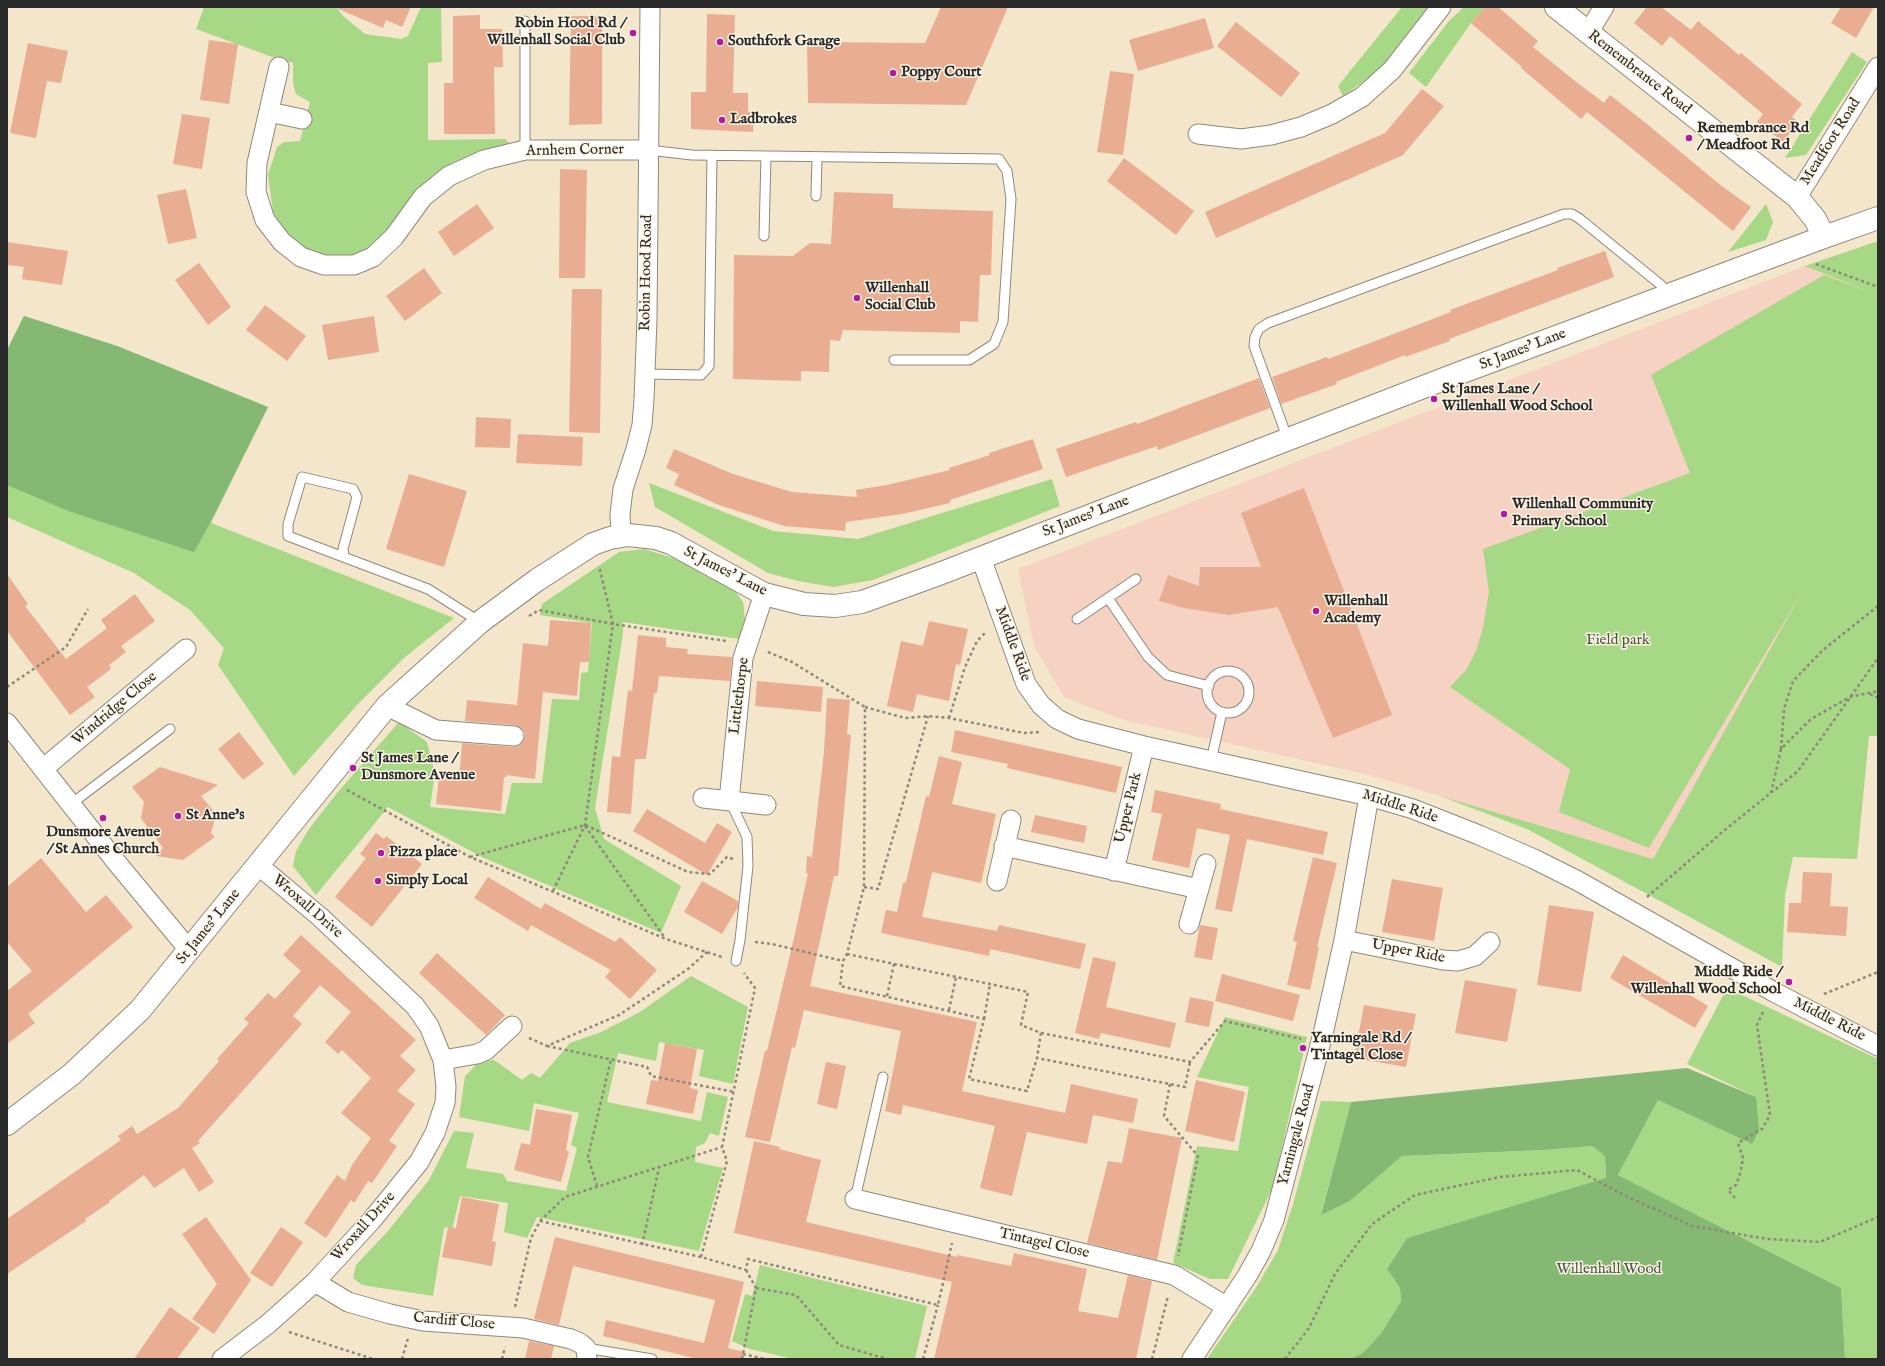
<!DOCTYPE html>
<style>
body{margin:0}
#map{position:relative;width:1885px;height:1366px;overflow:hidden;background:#f3e6cb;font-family:"IM FELL English",serif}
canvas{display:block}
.frame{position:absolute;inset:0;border:8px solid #2b2b2b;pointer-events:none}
</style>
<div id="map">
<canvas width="1885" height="1366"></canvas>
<div class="frame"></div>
</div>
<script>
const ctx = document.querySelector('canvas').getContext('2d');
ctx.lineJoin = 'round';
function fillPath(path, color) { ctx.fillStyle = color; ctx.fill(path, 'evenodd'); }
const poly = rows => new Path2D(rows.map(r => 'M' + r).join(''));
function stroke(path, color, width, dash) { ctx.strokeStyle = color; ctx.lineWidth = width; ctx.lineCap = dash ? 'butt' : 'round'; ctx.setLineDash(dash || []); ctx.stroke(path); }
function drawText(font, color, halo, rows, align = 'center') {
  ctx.font = font + ' "IM FELL English",serif'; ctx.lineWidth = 3; ctx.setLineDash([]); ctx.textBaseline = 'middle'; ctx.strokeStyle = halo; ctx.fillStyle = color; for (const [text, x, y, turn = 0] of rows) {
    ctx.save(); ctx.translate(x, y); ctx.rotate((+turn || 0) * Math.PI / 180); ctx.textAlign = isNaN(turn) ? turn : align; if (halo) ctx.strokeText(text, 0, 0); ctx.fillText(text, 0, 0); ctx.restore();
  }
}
const built = poly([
 [1805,266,1878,294,1878,459,1653,859,1369,775,1120,719,1064,697,1034,646,1018,569]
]);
const green = poly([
 [204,7,336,7,343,16,365,34,401,39,408,36,421,7,441,7,442,62,428,63,428,140,506,139,509,144,495,148,375,248,360,256,331,260,310,254,292,241,273,212,268,175,277,147,284,142,300,141,310,102,297,95,295,92,293,82,293,63,275,58,196,29],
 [1402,7,1428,7,1378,71,1343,96,1338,86],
 [1464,7,1485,7,1471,23,1426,87,1409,73,1449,21],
 [1852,52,1867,62,1806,155,1785,158],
 [1766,204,1773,222,1766,240,1728,252],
 [1878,241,1878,736,1869,736,1857,859,1793,857,1785,895,1782,967,1527,829,1440,796,1653,859,1802,592,1649,848,1559,812,1570,769,1450,687,1466,670,1476,651,1483,628,1489,592,1483,549,1690,473,1651,375,1824,275,1873,293,1805,266],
 [24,316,117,346,268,407,211,523,454,618,405,657,358,704,294,776,218,665,224,648,190,610,134,573,7,517,7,350],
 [1052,479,1060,506,873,580,833,587,798,581,768,573,655,507,649,483,773,531,858,539],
 [644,549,680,560,704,575,733,588,743,602,745,619,739,639,623,622,623,634,595,808,604,839,681,886,661,933,484,858,388,807,316,895,293,866,296,851,309,829,337,793,399,722,427,742,435,774,430,807,505,814,512,783,542,783,552,699,579,700,581,673,588,672,592,623,540,615,542,604,619,552],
 [691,976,748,1007,733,1084,699,1076,704,1050,659,1042,656,1061,618,1053,607,1102,701,1121,707,1092,728,1097,719,1136,710,1133,705,1143,696,1147,695,1162,723,1168,699,1251,537,1217,527,1238,504,1232,508,1203,460,1196,452,1230,448,1227,444,1228,433,1296,362,1285,353,1278,356,1265,388,1231,429,1180,454,1131,474,1133,466,1168,503,1174,507,1181,566,1191,577,1148,571,1145,579,1113,534,1103,529,1131,459,1117,465,1076,480,1061,494,1060,522,1080,531,1073,540,1078,570,1043,601,1032,640,1012],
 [1727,988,1878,1059,1878,1359,1845,1359,1841,1288,1618,1175,1658,1100,1752,1144,1756,1097,1687,1064],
 [1225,1017,1307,1037,1273,1187,1228,1279,1210,1279,1173,1263,1197,1146,1238,1151,1249,1087,1197,1077],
 [1321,1101,1351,1102,1321,1214,1350,1201,1402,1156,1544,1150,1592,1146,1605,1156,1606,1179,1407,1238,1387,1269,1400,1288,1401,1301,1382,1332,1364,1352,1351,1359,1207,1359,1257,1286,1278,1250,1293,1204],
 [760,1265,927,1306,915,1359,794,1359,750,1349,732,1341,745,1294,752,1296]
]);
const forest = poly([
 [24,316,117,346,268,407,210,523,194,552,71,512,7,485,7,350],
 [1687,1068,1756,1097,1759,1130,1752,1144,1658,1100,1618,1175,1841,1288,1845,1359,1351,1359,1364,1352,1382,1332,1401,1301,1400,1288,1387,1269,1407,1238,1606,1178,1605,1156,1592,1146,1544,1150,1402,1156,1350,1201,1321,1215,1351,1102]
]);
const building = poly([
 [334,7,411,7,402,27,386,20,383,28],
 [941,7,1008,7,966,105,808,103,807,42,925,43],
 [1485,7,1498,7,1538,41,1533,47,1570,77,1604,103,1610,95,1647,124,1719,184,1751,207,1733,231,1587,112,1581,119,1521,68,1522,67,1471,23],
 [1647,7,1661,7,1691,30,1698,21,1739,55,1741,53,1802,104,1792,117,1799,122,1783,142,1757,122,1763,114,1670,36,1662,46,1634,23],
 [1841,7,1874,7,1856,38,1831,23],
 [707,14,735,15,733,93,748,93,748,112,754,111,753,132,691,129,691,92,706,92],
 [480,15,480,29,502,29,503,67,494,67,495,134,444,134,444,83,453,83,453,16],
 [571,16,602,16,602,124,569,125],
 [1205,18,1214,48,1138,71,1129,40],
 [1236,22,1300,73,1281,97,1217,46],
 [209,40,238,44,229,104,200,100],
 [28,43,68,51,61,83,47,81,36,138,10,133],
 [1110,71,1134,74,1123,155,1097,152],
 [1422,89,1444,106,1403,155,1216,238,1205,212,1385,133],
 [182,114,210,118,202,169,173,164],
 [1124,158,1194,211,1176,235,1107,181],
 [560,169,587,170,585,278,559,278],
 [186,189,197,238,168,244,157,195],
 [834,192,893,194,893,208,993,211,991,275,980,275,978,322,960,321,960,333,843,330,840,341,830,340,829,372,801,371,801,381,733,379,734,255,793,256,810,243,831,244],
 [477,204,494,228,454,256,438,232],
 [7,242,68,251,62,285,22,279,24,267,7,265],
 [1605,251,1614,277,1449,339,1450,341,1405,357,1405,355,1336,382,1337,384,1281,404,1272,377,1327,357,1328,359,1451,312,1450,310,1558,270,1557,268],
 [199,263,231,307,208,325,175,280],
 [424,268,442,293,405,321,386,296],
 [572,289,602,289,600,433,569,432],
 [265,305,306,336,287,361,246,330],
 [374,316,379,352,328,360,322,325],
 [1259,378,1270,408,1158,450,1157,446,1066,477,1056,449,1136,422,1137,424],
 [476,417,511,419,510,448,475,447],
 [518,434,583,437,582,466,516,463],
 [1033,439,1043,469,950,500,950,503,902,514,846,522,845,531,784,526,719,505,674,485,679,474,666,468,674,449,733,474,792,492,857,497,856,490,887,485,950,470,949,468,990,455,989,453],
 [409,474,467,491,444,567,386,549],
 [1304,488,1392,715,1333,738,1278,607,1229,615,1184,608,1159,601,1168,575,1199,586,1200,567,1261,567,1241,513],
 [7,574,28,604,25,606,66,659,107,628,101,620,135,594,155,621,121,646,126,652,109,665,111,669,87,687,95,697,70,715,7,631],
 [550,620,591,623,589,662,580,662,577,696,543,692,535,779,507,775,506,777,504,777,501,811,436,804,439,777,459,779,462,743,513,747,519,746,523,742,525,736,524,731,515,725,465,721,467,700,517,705,523,643,548,646],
 [929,621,968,629,960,665,956,664,949,701,917,694,913,712,887,706,901,641,923,646],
 [638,635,666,638,666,647,688,649,687,654,732,657,730,681,659,676,657,693,654,693,646,759,635,759,631,814,607,812,612,756,620,757,628,690,632,691],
 [757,681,823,687,821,712,755,706],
 [827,698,850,700,847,734,851,735,838,876,834,876,810,986,977,1022,962,1091,1065,1113,1071,1084,1138,1099,1133,1123,1093,1115,1087,1144,1027,1132,1012,1196,980,1188,995,1126,903,1105,901,1115,885,1111,901,1031,804,1010,795,1048,792,1047,770,1142,745,1137,765,1051,767,1051,794,938,808,873,806,873,807,856,812,857,824,752],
 [955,730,1122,767,1116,793,1007,768,1008,764,951,752],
 [239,732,264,764,243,780,218,749],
 [939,756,962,762,952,804,996,814,981,883,932,872,922,917,997,931,999,925,1086,944,1080,969,990,949,989,956,881,933,886,910,897,912,903,883,906,882,926,796,929,797],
 [160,767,218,785,201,796,216,814,211,833,215,837,183,860,156,856,163,848,141,818,144,802,132,787],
 [1155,790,1221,804,1220,809,1328,832,1323,855,1247,839,1232,912,1215,909,1230,835,1197,828,1189,868,1152,860,1162,814,1151,812],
 [647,809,705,843,717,823,732,832,707,875,633,831],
 [1035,815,1087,826,1084,843,1031,832],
 [376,833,384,839,386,836,422,864,372,927,335,897,366,858,360,854],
 [1313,857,1337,863,1317,947,1319,947,1310,990,1287,985,1297,942,1293,941],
 [41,858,86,912,106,895,133,927,28,1014,35,1023,7,1044,7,991,32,971,7,942,7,887],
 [1803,872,1832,873,1830,906,1848,907,1846,936,1787,932,1789,903,1801,903],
 [488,877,541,909,545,903,615,942,620,937,657,970,630,999,605,977,611,970,531,925,528,931,474,898],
 [1392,879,1443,888,1434,941,1382,932],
 [702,881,738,901,738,907,722,934,684,912],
 [1549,905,1594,912,1581,992,1537,985],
 [1200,925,1218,928,1212,960,1194,957],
 [301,935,416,1040,400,1056,416,1070,397,1091,415,1104,389,1141,397,1146,372,1183,368,1181,354,1203,351,1200,326,1238,304,1223,337,1175,345,1181,352,1165,371,1138,341,1113,371,1078,342,1050,338,1054,325,1042,351,1012,320,985,293,1016,302,1024,198,1141,200,1143,192,1148,214,1182,199,1192,184,1168,154,1188,144,1175,109,1201,110,1202,85,1219,86,1221,7,1274,7,1219,121,1140,118,1136,132,1126,137,1134,178,1108,219,1061,217,1059,249,1023,244,1019,268,993,275,999,301,971,283,955],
 [437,953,505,1015,486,1035,419,973],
 [1623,955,1708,1006,1695,1028,1610,978],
 [1093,957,1116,962,1106,1007,1176,1023,1170,1048,1101,1033,1099,1039,1075,1033],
 [1222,974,1300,995,1293,1021,1215,1001],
 [1465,980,1517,989,1507,1042,1455,1033],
 [1190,997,1214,1002,1209,1027,1185,1022],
 [1364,1005,1416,1014,1406,1067,1354,1058],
 [665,1043,697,1049,690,1088,698,1090,693,1114,646,1104,651,1080,658,1081],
 [826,1062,846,1066,837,1109,817,1104],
 [1196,1080,1245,1092,1234,1142,1185,1131],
 [536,1109,572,1115,566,1150,569,1152,561,1182,514,1170,521,1143,530,1145],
 [1129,1128,1182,1138,1157,1260,1087,1243,1108,1161,1122,1163],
 [754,1141,780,1147,779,1149,821,1160,806,1222,957,1257,957,1255,1011,1266,1014,1253,1087,1269,1078,1311,1118,1318,1128,1275,1152,1281,1136,1359,934,1359,952,1282,734,1233],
 [462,1197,499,1204,492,1241,496,1242,492,1266,442,1257,448,1227,456,1228],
 [206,1217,251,1280,214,1334,192,1319,217,1284,182,1234],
 [281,1227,303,1242,272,1287,250,1273],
 [555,1237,744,1282,728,1348,744,1352,743,1359,698,1359,603,1336,606,1320,704,1343,715,1300,573,1266,559,1325,534,1319],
 [170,1307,200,1328,177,1359,134,1359],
 [529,1341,554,1346,551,1359,525,1359]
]);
const path = poly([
 [1816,264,1878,287],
 [7,491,7,490],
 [529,616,539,610,613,624,726,641],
 [768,652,792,662,865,707,864,887,847,954,843,961,840,986,984,1019,969,1079,1027,1091,1037,1058],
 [7,687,66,647,88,609],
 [1870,694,1878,698],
 [865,707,905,718,928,716,949,718,1024,733,1040,732],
 [949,718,965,667,977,641,986,632],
 [1781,749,1784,709,1793,681,1823,650,1878,606],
 [347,790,470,857,666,939,722,957],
 [1771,793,1781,749,1811,719,1850,697,1878,691],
 [585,826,665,938],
 [470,857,585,825,688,872,710,874,727,857,733,859],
 [864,887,878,889,928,716],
 [553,891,585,825,613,624,599,566],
 [1647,897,1726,829,1798,771,1878,658],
 [755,942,772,944,843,961],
 [847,954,1028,992,1021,1025,1041,1033,1037,1058,1185,1087,1190,1062],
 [1824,994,1878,972],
 [887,996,894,964],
 [949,1010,956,977],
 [984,1019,990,984],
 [1041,1033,1190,1062,1225,1021,1301,1039],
 [529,1038,547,1046,619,1015,688,969,707,952],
 [547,1046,647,1067,651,1076,735,1092],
 [1170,1084,1164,1116,1198,1156,1178,1256],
 [597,1186,588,1157,611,1059],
 [1735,1198,1728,1190,1736,1185,1740,1174,1743,1158,1738,1143,1762,1129,1770,1115,1757,1025,1764,1010],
 [540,1221,701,1257,746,1270,748,1259,938,1305,952,1243],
 [642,1245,659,1168],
 [701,1257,727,1161,722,1147,755,988,744,973],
 [756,1288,796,1295,839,1345,887,1359],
 [515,1307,531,1238,540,1221,565,1197,722,1147],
 [289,1332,373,1359],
 [743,1354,765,1359],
 [402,1359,408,1338],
 [502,1359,505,1347],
 [742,1359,756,1288,746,1270],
 [923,1359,938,1305],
 [1152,1359,1168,1296],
 [1285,1359,1309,1328,1335,1274,1372,1224,1415,1195,1500,1177,1577,1170,1624,1195,1692,1226,1767,1239,1820,1242,1878,1217]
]);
const lane = poly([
 [525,150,525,21],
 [648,150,692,155,999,159,1007,171,1011,199,1003,322,994,344,969,360,894,360],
 [816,196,817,158],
 [764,236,766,156],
 [645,374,701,375,709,366,712,155],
 [1288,440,1254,346,1255,337,1259,329,1268,323,1564,214,1572,214,1580,219,1661,285,1669,295],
 [344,556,343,549,357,497,353,489,302,477,288,524,288,536,428,589,480,622],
 [1108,598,1148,657,1167,675,1209,686],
 [1077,619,1136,579],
 '1207 692a21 21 0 1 1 42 0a21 21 0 1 1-42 0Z',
 [1211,761,1222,712],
 [730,801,747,837,748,866,740,940,736,961],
 [71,804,170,729],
 [855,1199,883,1077],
 [586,1348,652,1359]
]);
const street = poly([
 [1588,33,1604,7],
 [279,67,257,163,256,192,265,220,282,242,301,257,324,265,354,265,373,257,394,237,423,197,449,176,484,160,525,150,648,150],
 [269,112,302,119],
 [1198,134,1241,139,1271,135,1301,127,1332,114,1362,97,1392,70,1441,7],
 [1797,197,1878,67],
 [621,536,620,514,623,489,636,449,642,425,644,400,647,319,650,7],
 [981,558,1026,684,1041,705,1057,719,1078,729,1144,746,1369,796,1413,809,1479,835,1534,859,1578,881,1774,992,1878,1046],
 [387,706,436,730,514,736],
 [7,723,117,863,190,951],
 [44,768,186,649],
 [703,798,766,805],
 [729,801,743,658,764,594],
 [1004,846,1199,889],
 [1114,871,1144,746],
 [997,881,1011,820],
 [1189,924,1206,864],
 [1344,940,1443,960,1458,961,1475,956,1490,942],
 [443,1060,477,1054,486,1050,512,1026],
 [855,1199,1174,1275,1227,1307],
 [315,1282,348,1302,390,1314,423,1321,523,1328,571,1339,580,1343,586,1348,587,1359],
 [222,1359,268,1324,315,1282,371,1221,419,1162,435,1133,445,1103,446,1087,443,1060,429,1026,415,1006,319,916,258,865],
 [1192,1359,1247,1276,1261,1251,1274,1220,1323,1034,1344,940,1369,796]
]);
const secondary = poly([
 [1556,7,1797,197,1815,219,1824,237],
 [7,1124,72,1074,140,1010,387,706,480,622,537,580,593,544,610,538,628,535,656,538,671,543,764,594,804,604,835,606,862,602,939,574,1457,374,1824,237,1878,218]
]);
const markers = [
 [633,33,4,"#b5179e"],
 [720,42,4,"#b5179e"],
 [893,73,4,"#b5179e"],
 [722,120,4,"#b5179e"],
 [1689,138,4,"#b5179e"],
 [857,298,4,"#b5179e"],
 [1434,399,4,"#b5179e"],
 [1504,514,4,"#b5179e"],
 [1316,611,4,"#b5179e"],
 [353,768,4,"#b5179e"],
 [178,816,4,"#b5179e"],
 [103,818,4,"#b5179e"],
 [381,853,4,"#b5179e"],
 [378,881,4,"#b5179e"],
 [1789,982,4,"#b5179e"],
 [1303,1048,4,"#b5179e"]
];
const poiNames = [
 ["Robin Hood Rd /",625,24,"right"],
 ["Willenhall Social Club",625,41,"right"],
 ["Southfork Garage",728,42],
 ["Poppy Court",901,73],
 ["Ladbrokes",730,120],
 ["Remembrance Rd",1697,129],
 ["/ Meadfoot Rd",1697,146],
 ["Willenhall",865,289],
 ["Social Club",865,306],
 ["St James Lane /",1442,390],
 ["Willenhall Wood School",1442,407],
 ["Willenhall Community",1512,505],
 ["Primary School",1512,522],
 ["Willenhall",1324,602],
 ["Academy",1324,619],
 ["St James Lane /",361,759],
 ["Dunsmore Avenue",361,776],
 ["St Anne's",186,816],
 ["Dunsmore Avenue",103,833,"center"],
 ["/ St Annes Church",103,850,"center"],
 ["Pizza place",389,853],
 ["Simply Local",386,881],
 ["Middle Ride /",1781,973,"right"],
 ["Willenhall Wood School",1781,990,"right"],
 ["Yarningale Rd /",1311,1039],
 ["Tintagel Close",1311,1056]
];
const streetNames = [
 ["Remembrance Road",1639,73,38],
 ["Meadfoot Road",1831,142,-58],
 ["Arnhem Corner",575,151,-1],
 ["Robin Hood Road",647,273,-89],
 ["St James' Lane",1523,350,-21],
 ["St James' Lane",1086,517,-21],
 ["St James' Lane",725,572,27],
 ["Middle Ride",1012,644,70],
 ["Littlethorpe",740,696,-83],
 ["Windridge Close",115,709,-40],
 ["Middle Ride",1400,807,18],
 ["Upper Park",1129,808,-76],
 ["Wroxall Drive",307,907,41],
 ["St James' Lane",209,927,-51],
 ["Upper Ride",1408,952,11],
 ["Middle Ride",1829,1020,27],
 ["Yarningale Road",1297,1135,-75],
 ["Wroxall Drive",364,1227,-48],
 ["Tintagel Close",1044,1244,13],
 ["Cardiff Close",454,1322,5]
];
const parkNames = [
 ["Field park",1618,641],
 ["Willenhall Wood",1609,1270]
];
fillPath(built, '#f6d2c3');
fillPath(green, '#a6d886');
fillPath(forest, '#84b873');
fillPath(building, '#e9ad91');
stroke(lane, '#8f887b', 11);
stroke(street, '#8f887b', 21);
stroke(secondary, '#8f887b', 24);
stroke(path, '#8f887b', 2.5, [3, 3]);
stroke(lane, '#fff', 9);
stroke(street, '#fff', 19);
stroke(secondary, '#fff', 22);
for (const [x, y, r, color] of markers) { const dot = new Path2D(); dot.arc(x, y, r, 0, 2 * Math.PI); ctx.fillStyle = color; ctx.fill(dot); stroke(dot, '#fcf5e5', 1.5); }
drawText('bold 15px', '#2b2b2b', '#fcf5e5', poiNames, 'left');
drawText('15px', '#2b2b2b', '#fcf5e5', streetNames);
drawText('15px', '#4a5642', '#fcf5e5', parkNames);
</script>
